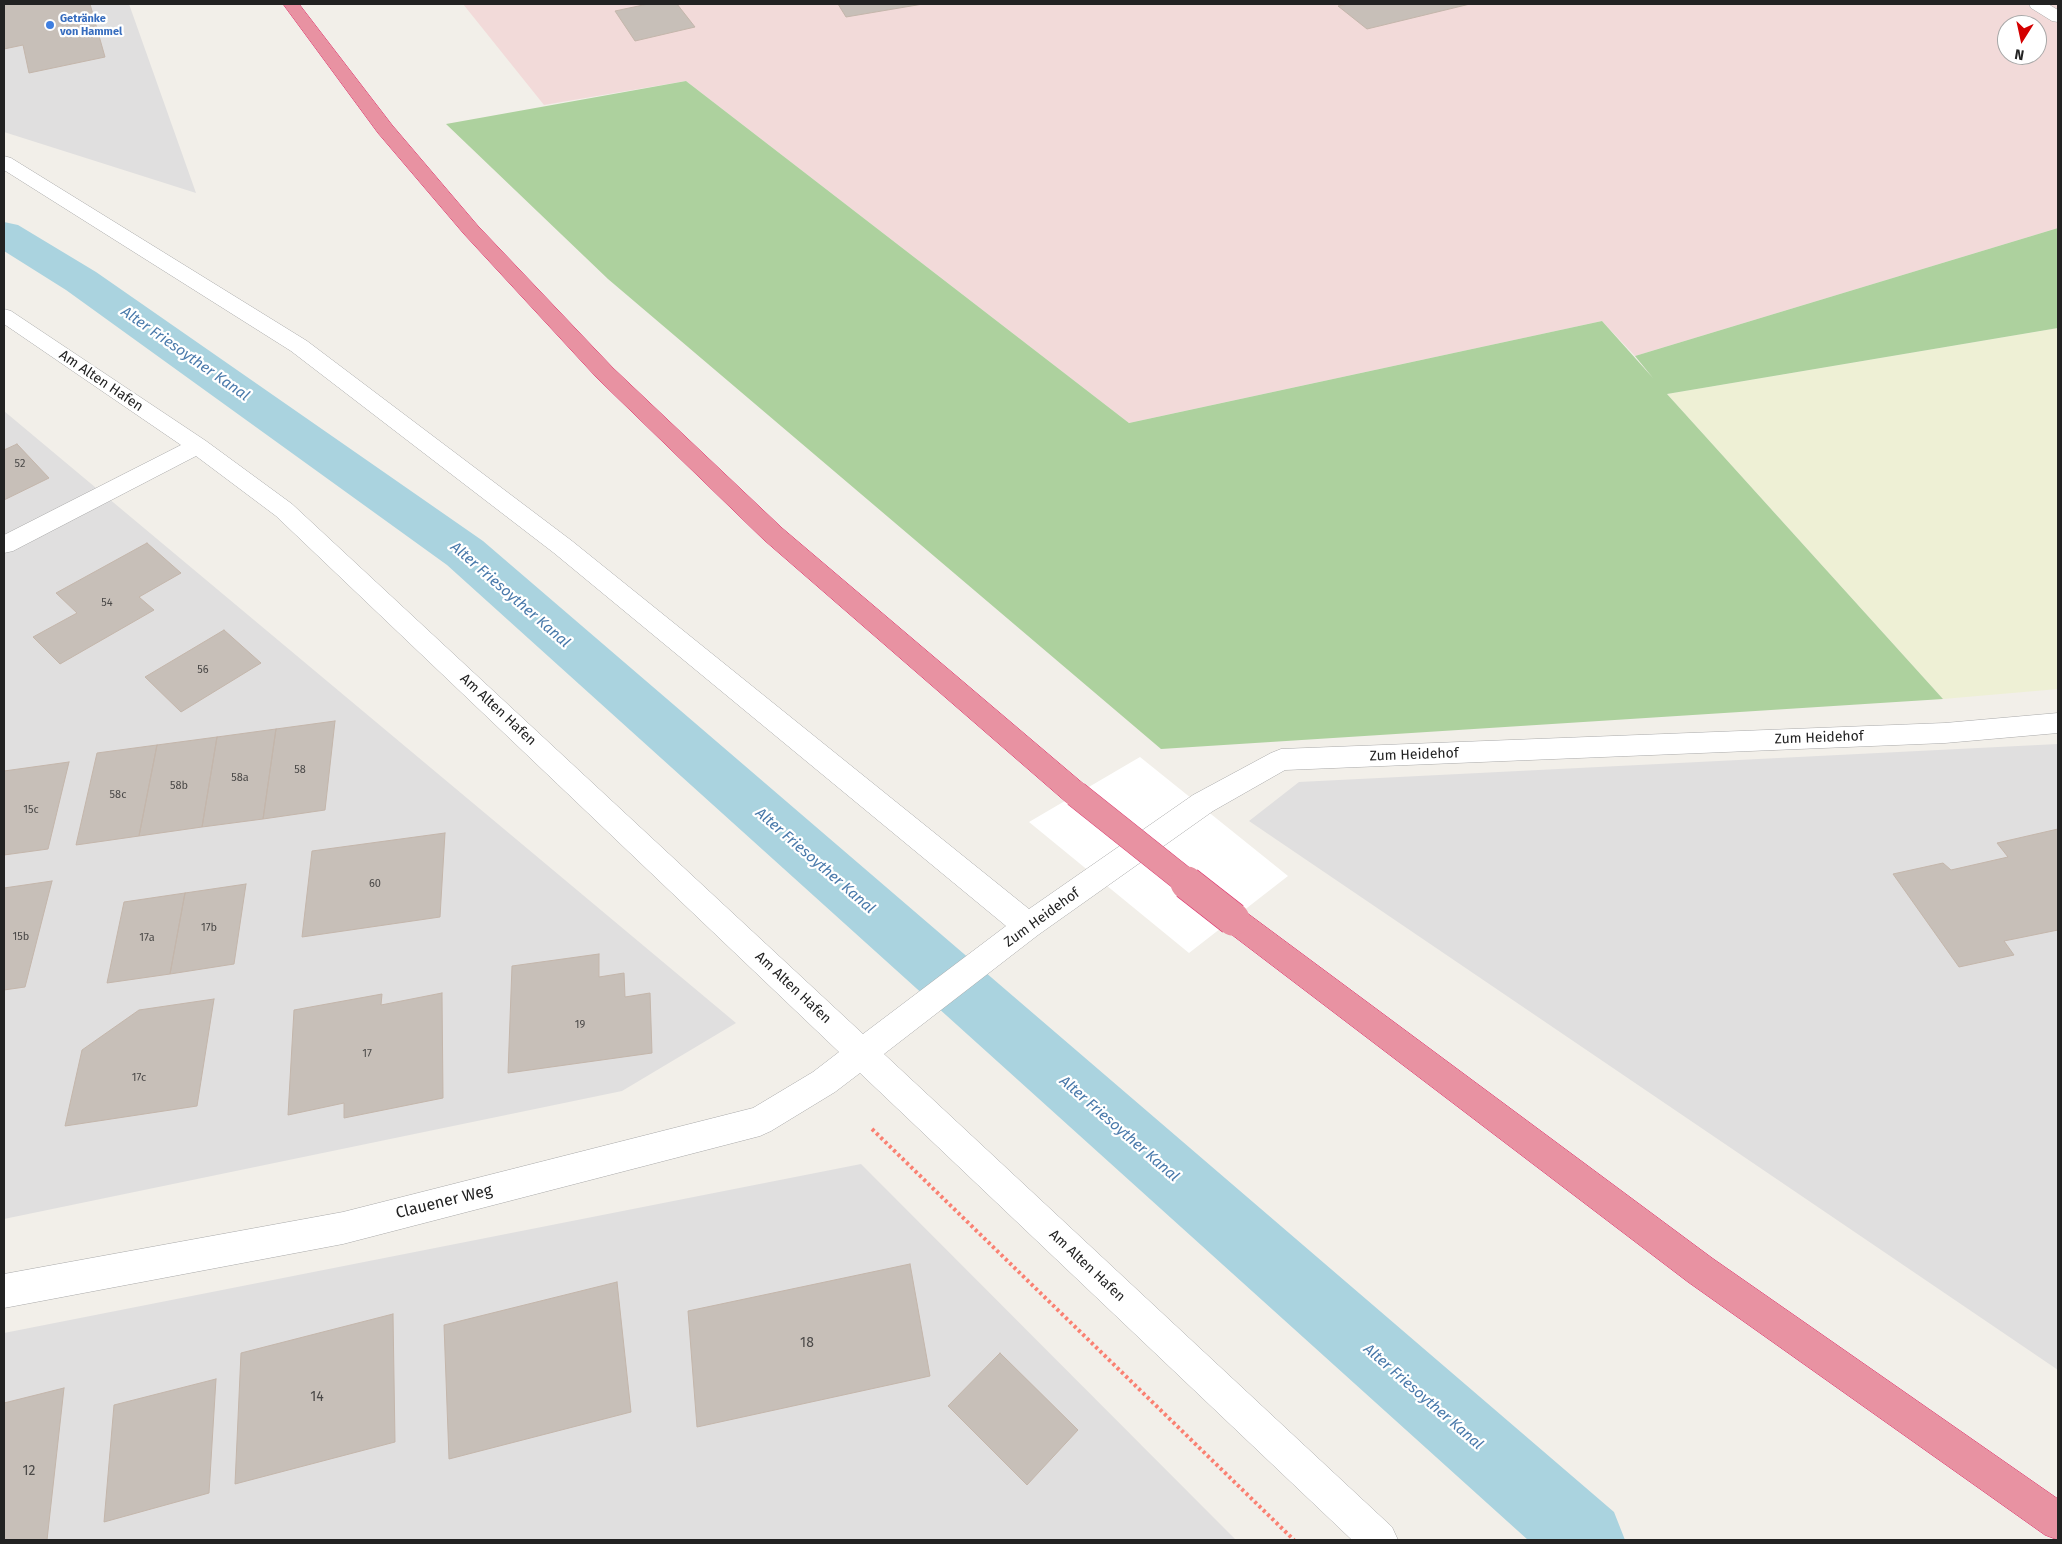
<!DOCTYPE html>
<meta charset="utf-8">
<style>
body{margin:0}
#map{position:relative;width:2062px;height:1544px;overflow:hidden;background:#f2efe9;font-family:"Fira Sans",sans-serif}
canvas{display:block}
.frame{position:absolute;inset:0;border:5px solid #222;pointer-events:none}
.north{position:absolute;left:1997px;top:15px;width:50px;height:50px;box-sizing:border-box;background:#fff;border:1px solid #a7a7a7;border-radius:50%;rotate:190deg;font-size:14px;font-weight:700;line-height:20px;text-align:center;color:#222}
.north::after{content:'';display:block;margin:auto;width:18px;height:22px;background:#d40000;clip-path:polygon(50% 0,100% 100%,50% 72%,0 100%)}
</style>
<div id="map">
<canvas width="2062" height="1544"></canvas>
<div class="frame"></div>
<div class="north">N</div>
</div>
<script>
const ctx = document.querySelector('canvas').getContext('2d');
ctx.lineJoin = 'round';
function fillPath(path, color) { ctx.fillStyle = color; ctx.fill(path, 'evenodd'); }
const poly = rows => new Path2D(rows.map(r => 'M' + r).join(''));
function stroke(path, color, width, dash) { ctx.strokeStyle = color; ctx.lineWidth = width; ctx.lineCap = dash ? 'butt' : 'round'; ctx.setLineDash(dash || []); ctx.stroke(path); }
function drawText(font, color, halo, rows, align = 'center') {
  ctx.font = font + ' "Fira Sans",sans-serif'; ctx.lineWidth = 4.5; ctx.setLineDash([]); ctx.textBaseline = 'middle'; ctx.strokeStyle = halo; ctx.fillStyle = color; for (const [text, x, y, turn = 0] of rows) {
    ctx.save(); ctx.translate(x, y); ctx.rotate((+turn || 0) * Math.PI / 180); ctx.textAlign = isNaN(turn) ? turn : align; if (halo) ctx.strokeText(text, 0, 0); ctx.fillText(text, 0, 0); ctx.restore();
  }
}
const residential = poly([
 [4,4,129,4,196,193,4,132],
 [4,411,736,1023,622,1091,4,1219],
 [2058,744,2058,1370,1249,821,1299,782],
 [861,1164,1236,1540,4,1540,4,1333]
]);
const commercial = poly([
 [463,4,2058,4,2058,228,1635,356,1602,321,1129,423,686,81,544,105],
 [2007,25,2037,25,2037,55,2007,55]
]);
const farmland = poly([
 [2058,328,2058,689,1943,699,1667,394]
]);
const forest = poly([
 [686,81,1129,423,1602,321,1653,378,1635,356,2058,228,2058,328,1667,394,1943,699,1161,749,608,279,446,124]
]);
const pier = poly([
 [1140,757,1288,876,1189,953,1029,822]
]);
const canal = poly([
 [4,222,18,225,96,272,483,541,1614,1512,1625,1540,1528,1540,447,565,66,290,4,251,4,222]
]);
const building = poly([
 [4,4,92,4,90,4,105,57,29,73,23,45,4,49,4,4],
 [648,4,677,4,695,27,635,41,615,11,648,4],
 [838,4,923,4,846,17,838,4],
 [1349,4,1470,4,1367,29,1338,6,1349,4],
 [17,444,49,478,4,500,4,450,17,444],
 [147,543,181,573,139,597,154,610,60,664,33,637,77,613,56,593,147,543],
 [224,630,261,663,181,712,145,677,224,630],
 [335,721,325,810,263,819,276,729,335,721],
 [276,729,263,819,202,827,217,737,276,729],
 [217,737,202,827,139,836,157,745,217,737],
 [157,745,139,836,76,845,97,753,157,745],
 [69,762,48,849,4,855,4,771,69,762],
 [2058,829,2058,930,2004,941,2014,955,1959,967,1893,874,1943,863,1951,870,2008,857,1997,843,2058,829],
 [445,833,440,917,302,937,312,851,445,833],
 [52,881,25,987,4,990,4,888,52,881],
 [246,884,234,964,170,974,185,893,246,884],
 [185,893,170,974,107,983,124,902,185,893],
 [599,954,599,977,624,973,625,997,650,993,652,1053,508,1073,512,966,599,954],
 [442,993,443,1098,344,1118,344,1103,288,1115,294,1010,382,994,381,1005,442,993],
 [214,999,197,1106,65,1126,82,1050,139,1010,214,999],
 [910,1264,930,1376,697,1427,688,1311,910,1264],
 [617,1282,631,1412,449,1459,444,1325,617,1282],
 [393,1314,395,1442,235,1484,241,1353,393,1314],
 [1000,1353,1078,1430,1027,1485,948,1406,1000,1353],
 [216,1379,209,1493,104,1522,114,1405,216,1379],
 [64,1388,47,1540,4,1540,4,1403,64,1388]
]);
const path = poly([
 [872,1129,1294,1540]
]);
const minor = poly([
 [2029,4,2048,4,2058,10,2058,22,2052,21,2031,8,2029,4],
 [4,156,11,158,307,341,572,541,1029,909,1193,795,1271,753,1281,749,1945,723,2058,713,2058,733,1945,743,1285,770,1213,811,1038,935,884,1054,1392,1527,1398,1540,1352,1540,860,1073,835,1092,771,1131,760,1136,343,1244,4,1308,4,1274,343,1212,753,1108,813,1072,839,1052,276,516,196,456,13,551,4,553,4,535,181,445,4,324,4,309,11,311,206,441,292,504,863,1034,1006,926,554,553,291,351,4,170,4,156]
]);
const highway = poly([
 [283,4,299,4,392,125,478,226,613,368,782,528,1086,786,1090,794,1086,802,1076,805,1066,802,764,540,597,378,464,234,378,133,283,4],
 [1233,907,1243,910,1712,1258,2058,1499,2058,1540,2045,1535,1688,1282,1223,928,1218,919,1223,910,1233,907]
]);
const highwayBridgeFar1 = poly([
 [1076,794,1189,884]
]);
const highwayBridge = poly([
 [1187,883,1233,919]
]);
const markers = [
 [50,25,5,"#3f7fe0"]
];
const farShopnames = [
 ["Getränke",60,19],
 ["von Hammel",60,32]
];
const numberNames = [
 ["52",20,464],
 ["54",107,603],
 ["56",203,670],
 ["58",300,770],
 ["58a",240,778],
 ["58b",179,786],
 ["58c",118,795],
 ["15c",31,810],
 ["60",375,884],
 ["17b",209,928],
 ["15b",21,937],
 ["17a",147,938],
 ["19",580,1025],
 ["17",367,1054],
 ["17c",139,1078]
];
const streetNames = [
 ["Am Alten Hafen",101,381,34],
 ["Am Alten Hafen",498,710,43],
 ["Zum Heidehof",1819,738,-2],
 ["Zum Heidehof",1414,755,-2],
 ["Zum Heidehof",1042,918,-36],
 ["Am Alten Hafen",793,988,43],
 ["Am Alten Hafen",1087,1266,43]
];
const nearNumbernames = [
 ["18",807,1343],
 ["14",317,1397],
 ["12",29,1471]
];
const waterNames = [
 ["Alter Friesoyther Kanal",185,354,35],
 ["Alter Friesoyther Kanal",510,595,41],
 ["Alter Friesoyther Kanal",815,861,41],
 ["Alter Friesoyther Kanal",1119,1129,41],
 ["Alter Friesoyther Kanal",1423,1397,41]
];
const nearStreetnames = [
 ["Clauener Weg",444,1202,-14]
];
fillPath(residential, '#e0dfdf');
fillPath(commercial, '#f2dad9');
fillPath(farmland, '#eef0d5');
fillPath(forest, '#add19e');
fillPath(pier, '#fff');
fillPath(canal, '#aad3df');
fillPath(building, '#c7bfb8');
stroke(building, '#c4b6ab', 1);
stroke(minor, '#a9a9a9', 1);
stroke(highway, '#dc2a67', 1);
stroke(path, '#fa8072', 4, [3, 3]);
fillPath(minor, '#fff');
fillPath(highway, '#e892a2');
stroke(highwayBridgeFar1, '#dc2a67', 27, []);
stroke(highwayBridge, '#dc2a67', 34, []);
stroke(highwayBridgeFar1, '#e892a2', 26);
stroke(highwayBridge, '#e892a2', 33);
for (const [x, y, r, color] of markers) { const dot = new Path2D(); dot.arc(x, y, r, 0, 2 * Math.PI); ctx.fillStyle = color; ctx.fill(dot); stroke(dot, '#fff', 2); }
drawText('bold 11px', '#366cbe', '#fff', farShopnames, 'left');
drawText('11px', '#4b4948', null, numberNames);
drawText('14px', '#222', '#fff', streetNames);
drawText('14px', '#4b4948', null, nearNumbernames);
drawText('italic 15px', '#4a7aab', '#fff', waterNames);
drawText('16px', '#222', '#fff', nearStreetnames);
</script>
